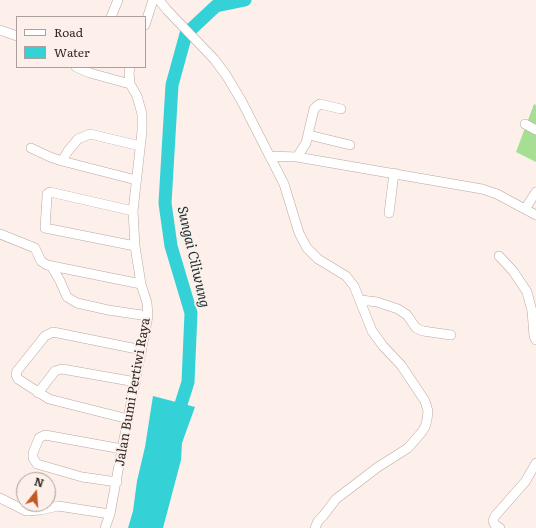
<!DOCTYPE html>
<style>
body{margin:0}
#map{position:relative;width:536px;height:528px;overflow:hidden;background:#fdefe9;font-family:Literata,serif}
canvas{display:block}
.legend{position:absolute;left:16px;top:16px;width:130px;height:52px;box-sizing:border-box;background:#fdefe9;border:1px solid #aba09b;margin:0;padding:5px 7px;list-style:none;font-size:12px;color:#302a27}
.legend li{display:flex;align-items:center;gap:8px;height:20px}
.legend b{width:20px;border:1px solid #aba09b}
.north{position:absolute;left:16px;top:472px;width:40px;height:40px;box-sizing:border-box;background:#fdefe9;border:1px solid #aba09b;border-radius:50%;rotate:17deg;font-size:11px;font-weight:700;line-height:16px;text-align:center;color:#302a27}
.north::after{content:'';display:block;margin:auto;width:14px;height:18px;background:#bf5b25;clip-path:polygon(50% 0,100% 100%,50% 72%,0 100%)}
</style>
<div id="map">
<canvas width="536" height="528"></canvas>
<ul class="legend">
<li><b style="height:5px;background:#fff"></b>Road</li>
<li><b style="height:11px;background:#34d2d7"></b>Water</li>
</ul>
<div class="north">N</div>
</div>
<script>
const ctx = document.querySelector('canvas').getContext('2d');
ctx.lineJoin = 'round';
function fillPath(path, color) { ctx.fillStyle = color; ctx.fill(path, 'evenodd'); }
const poly = rows => new Path2D(rows.map(r => 'M' + r).join(''));
function stroke(path, color, width, dash) { ctx.strokeStyle = color; ctx.lineWidth = width; ctx.lineCap = dash ? 'butt' : 'round'; ctx.setLineDash(dash || []); ctx.stroke(path); }
function drawText(font, color, halo, rows, align = 'center') {
  ctx.font = font + ' Literata,serif'; ctx.lineWidth = 4; ctx.setLineDash([]); ctx.textBaseline = 'middle'; ctx.strokeStyle = halo; ctx.fillStyle = color; for (const [text, x, y, turn = 0] of rows) {
    ctx.save(); ctx.translate(x, y); ctx.rotate((+turn || 0) * Math.PI / 180); ctx.textAlign = isNaN(turn) ? turn : align; if (halo) ctx.strokeText(text, 0, 0); ctx.fillText(text, 0, 0); ctx.restore();
  }
}
const green = poly([
 [534,104,536,105,536,162,516,152]
]);
const water = poly([
 [153,396,195,407,182,443,181,460,163,528,128,528,133,511,137,481,145,447]
]);
const river = poly([
 [176,420,188,382,191,313,171,246,165,203,172,85,186,34,216,6,245,0]
]);
const minor = poly([
 [159,0,167,10,214,59,226,75,241,100,284,184,299,233,307,248,318,259,346,276,354,286,372,331,383,346,401,365,425,401,428,411,427,420,425,427,421,433,408,448,378,467,336,499,323,516,318,521,315,528],
 [111,17,118,0],
 [145,25,153,0],
 [0,30,17,36],
 [76,67,90,73,130,84],
 [525,124,536,130],
 [309,135,350,145],
 [31,148,50,157,62,161,136,180],
 [270,156,297,157,482,189,497,194,536,215],
 [297,157,306,143,314,109,317,106,320,104,341,109],
 [62,161,68,151,78,139,90,134,140,146],
 [525,209,536,192],
 [133,211,50,192,47,194,47,197,45,228,135,246],
 [389,213,394,173],
 [0,234,35,248,41,261,47,265,141,284],
 [499,256,513,271,527,292,532,311,534,336,536,340],
 [52,267,60,281,67,297,77,303,108,310,148,316],
 [361,300,377,302,398,309,407,315,416,328,423,331,451,335],
 [38,393,55,371,62,369,136,382],
 [128,419,49,399,18,379,16,375,17,371,45,336,53,332,142,350],
 [117,482,82,477,37,464,33,458,33,453,39,438,45,435,122,449],
 [0,498,26,511,41,510,58,506,110,514],
 [105,528,110,514,122,449,148,316,147,303,141,284,135,246,133,211,142,131,142,114,137,96,130,84,129,73,130,67],
 [500,528,495,525,493,521,495,516,525,482,536,463]
]);
const streetNames = [
 ["Jalan Bumi Pertiwi Raya",133,392,-80]
];
const waterNames = [
 ["Sungai Ciliwung",193,257,77]
];
fillPath(green, '#a6df94');
fillPath(water, '#34d2d7');
stroke(river, '#34d2d7', 13);
stroke(minor, '#b8a8a1', 10);
stroke(minor, '#fff', 9);
drawText('13px', '#302a27', '#fdefe9', streetNames);
drawText('italic 14px', '#193232', '#fdefe9', waterNames);
</script>
